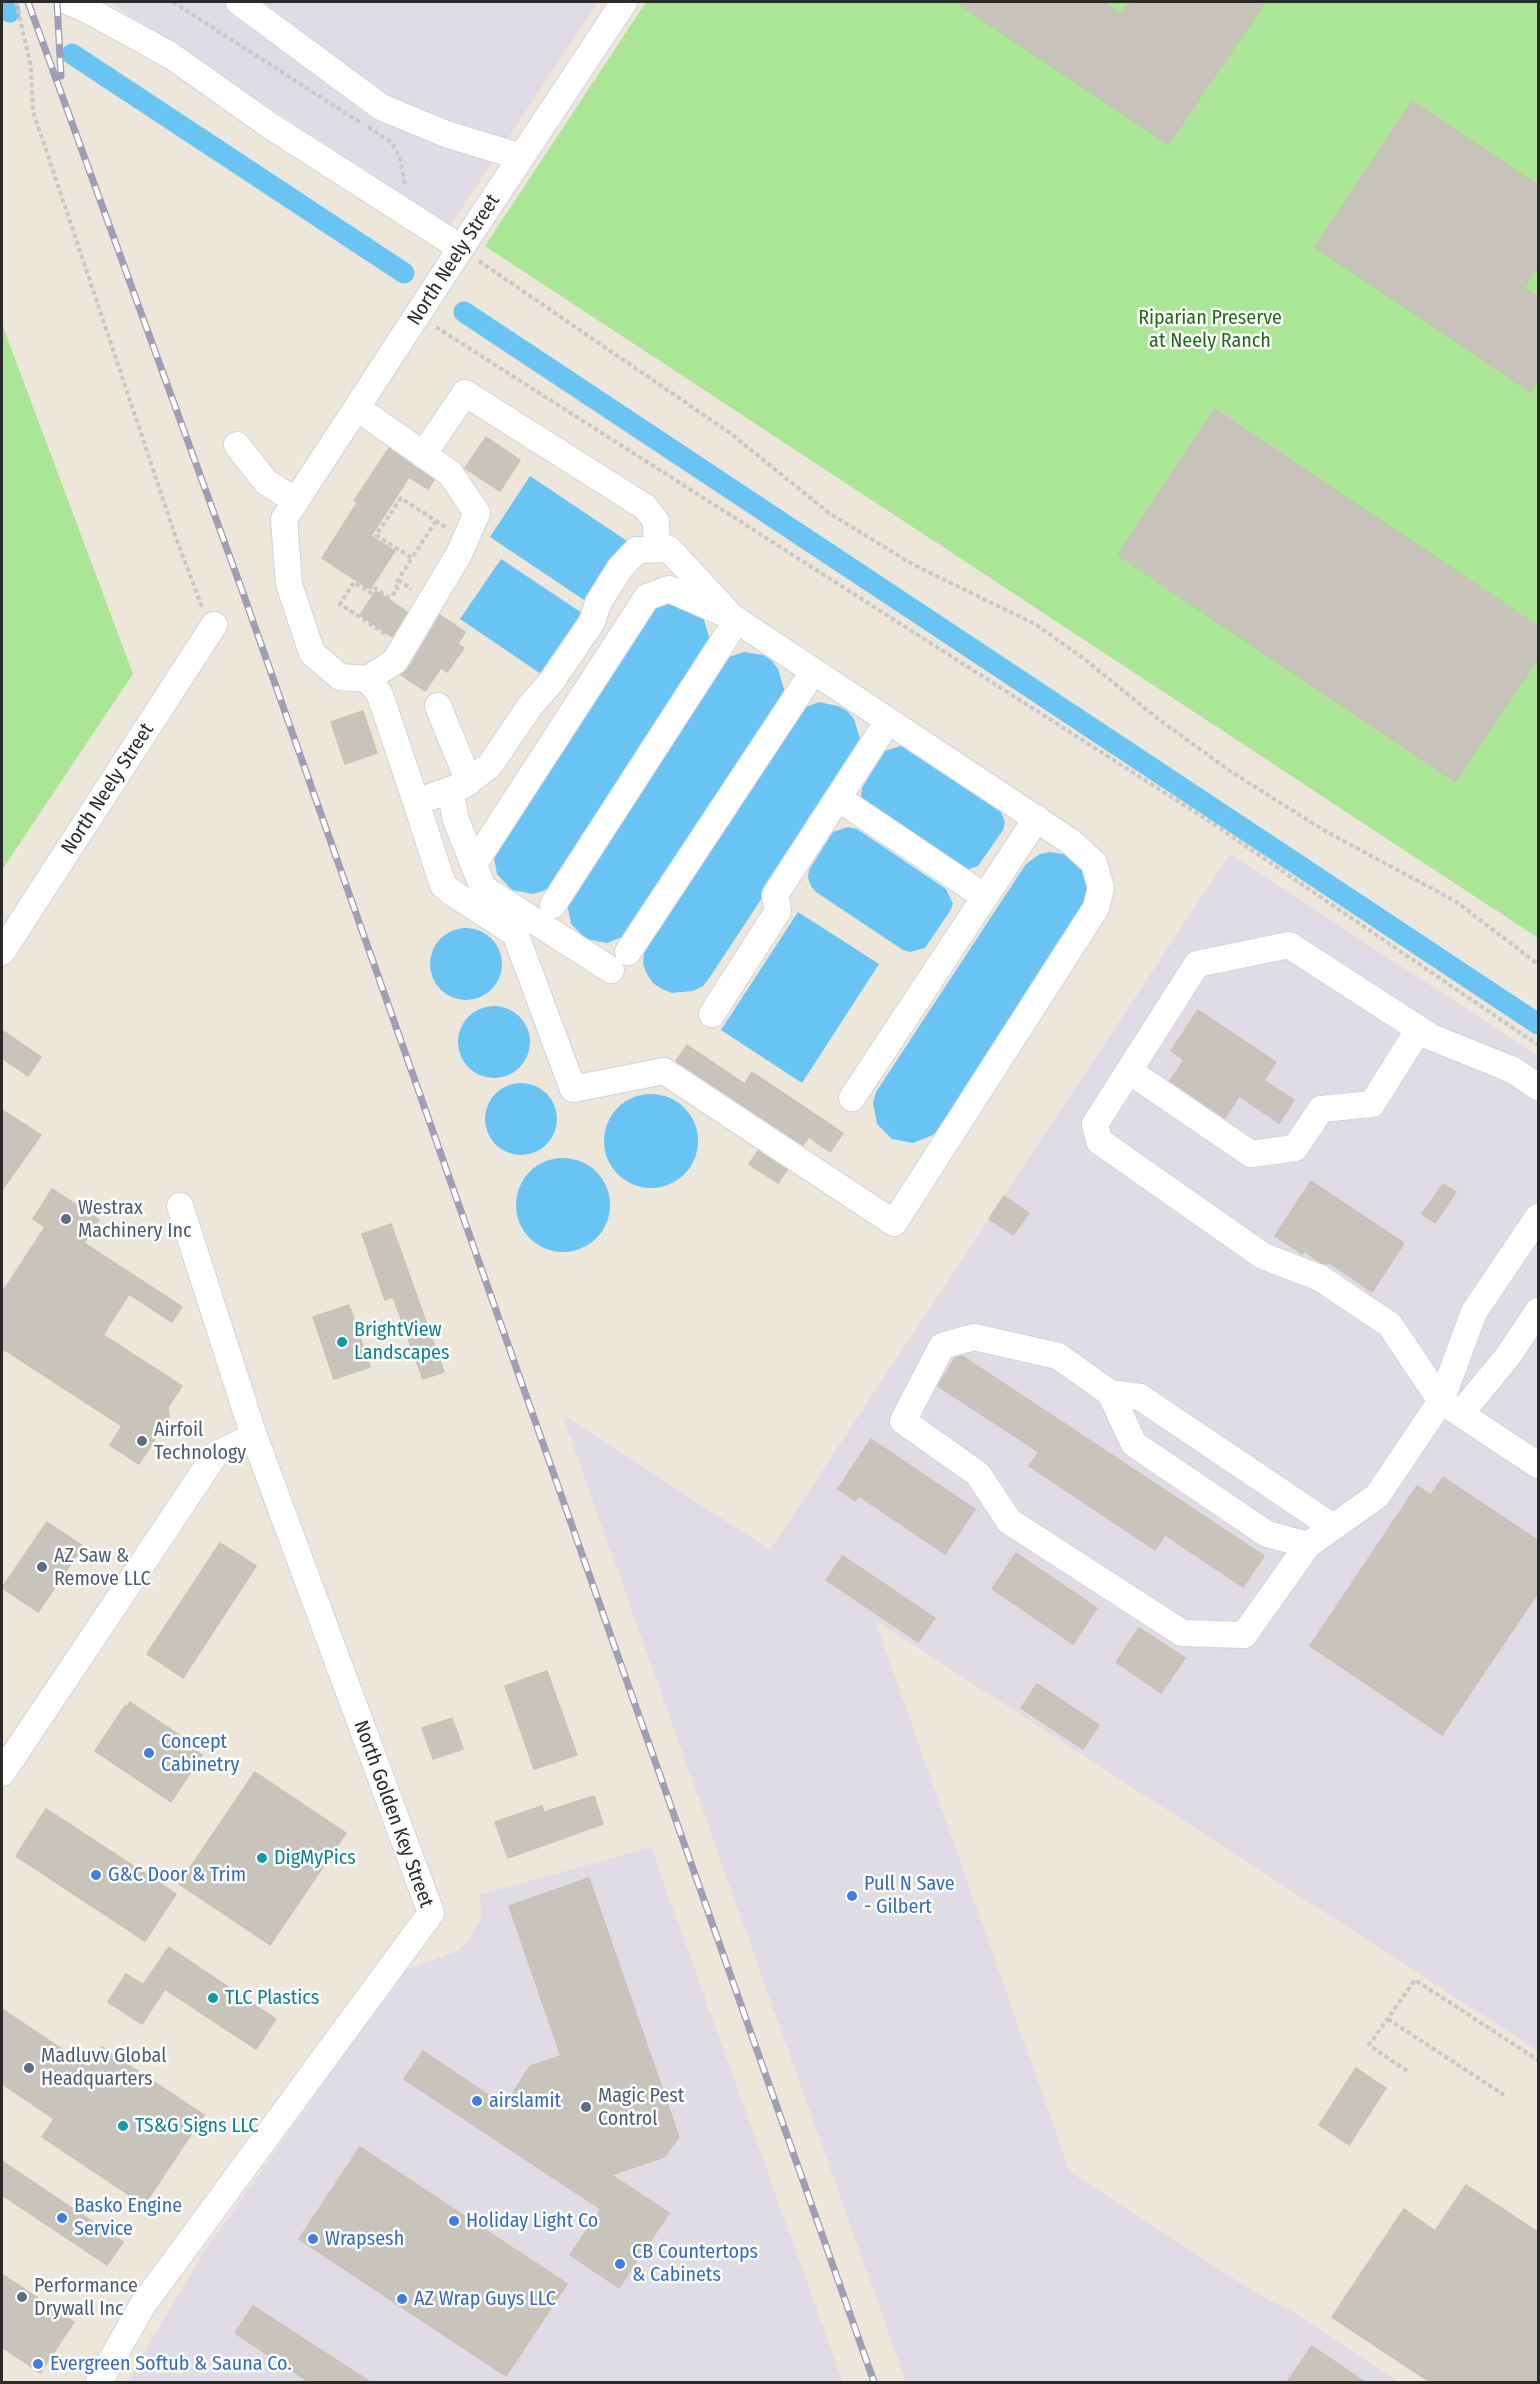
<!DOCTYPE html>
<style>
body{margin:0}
#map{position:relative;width:1540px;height:2384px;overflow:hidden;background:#ede6db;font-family:"Fira Sans Condensed",sans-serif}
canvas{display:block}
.frame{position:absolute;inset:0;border:3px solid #2a2a2a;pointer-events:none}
</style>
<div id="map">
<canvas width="1540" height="2384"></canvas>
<div class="frame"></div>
</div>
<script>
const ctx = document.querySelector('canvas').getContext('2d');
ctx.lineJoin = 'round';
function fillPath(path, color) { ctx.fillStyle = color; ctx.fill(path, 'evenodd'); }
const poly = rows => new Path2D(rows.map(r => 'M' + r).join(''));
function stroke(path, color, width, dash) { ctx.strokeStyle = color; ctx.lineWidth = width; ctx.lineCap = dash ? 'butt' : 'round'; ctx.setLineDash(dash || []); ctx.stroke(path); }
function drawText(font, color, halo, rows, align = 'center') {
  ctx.font = font + ' "Fira Sans Condensed",sans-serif'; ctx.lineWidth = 5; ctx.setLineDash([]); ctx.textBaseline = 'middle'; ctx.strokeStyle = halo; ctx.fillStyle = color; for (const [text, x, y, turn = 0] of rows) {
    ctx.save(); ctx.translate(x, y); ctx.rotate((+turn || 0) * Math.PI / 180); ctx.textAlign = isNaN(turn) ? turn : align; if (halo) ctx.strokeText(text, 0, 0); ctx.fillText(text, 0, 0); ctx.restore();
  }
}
const industrial = poly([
 [109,2,598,2,450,226],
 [1230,854,1538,1056,1538,2051,875,1620,1070,2172,1262,2297,1290,2310,1398,2382,906,2382,564,1420,566,1417,770,1550],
 [651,1847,843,2382,127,2382,203,2253,396,1981,408,1969,458,1951,468,1941,482,1916,480,1895]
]);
const green = poly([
 [646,2,1538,2,1538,938,485,246],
 [2,324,133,674,2,870]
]);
const water = poly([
 [530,476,630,543,590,604,490,537],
 [501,559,588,617,547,678,460,619],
 [669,603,697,612,704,620,710,640,553,886,543,891,533,894,512,890,497,874,493,853,652,609],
 [744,652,763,655,772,661,778,669,784,689,783,699,627,935,607,943,586,939,571,924,567,903,726,658],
 [819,702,838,706,847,711,854,719,860,739,854,758,710,977,703,986,693,991,672,993,662,989,653,983,647,974,643,964,645,943,801,709],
 [900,746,909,748,999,807,1005,822,1003,830,978,866,963,871,863,804,861,797,862,788,885,751],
 [848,827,857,829,946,889,953,904,950,911,925,948,910,952,903,950,816,892,811,886,808,878,809,870,833,832],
 [1050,852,1069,855,1078,861,1089,879,1088,900,941,1127,933,1135,913,1143,892,1139,877,1124,873,1103,876,1092,1026,864,1040,854],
 [798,912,879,964,802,1083,721,1030],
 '430 964a36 36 0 1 1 72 0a36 36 0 1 1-72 0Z',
 '458 1042a36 36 0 1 1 72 0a36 36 0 1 1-72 0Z',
 '485 1119a36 36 0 1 1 72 0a36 36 0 1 1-72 0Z',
 '604 1141a47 47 0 1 1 94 0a47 47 0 1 1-94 0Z',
 '516 1205a47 47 0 1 1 94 0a47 47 0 1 1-94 0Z'
]);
const canal = poly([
 [2,6,10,12],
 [72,54,404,273],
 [464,312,1538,1024]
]);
const building = poly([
 [956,2,1103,2,1121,14,1130,2,1265,2,1168,145,956,2],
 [1412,101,1539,186,1539,265,1524,288,1539,298,1539,379,1530,392,1315,247,1412,101],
 [1215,409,1539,627,1539,657,1455,782,1118,555,1215,409],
 [486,437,520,460,500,491,465,468,486,437],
 [389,448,434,480,428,489,409,477,371,536,395,551,370,589,322,558,357,503,354,501,389,448],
 [376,591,407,612,392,637,360,615,376,591],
 [440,615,465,632,458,644,464,648,447,672,441,668,425,691,401,675,408,669,440,615],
 [363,711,377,753,345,764,331,722,363,711],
 [1198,1010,1276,1062,1264,1080,1294,1100,1279,1123,1239,1096,1225,1118,1170,1081,1184,1060,1171,1051,1198,1010],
 [2,1030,41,1057,28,1076,2,1058,2,1030],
 [687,1045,745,1084,752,1072,843,1133,830,1152,809,1137,803,1145,676,1061,687,1045],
 [2,1110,41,1135,2,1190,2,1110],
 [758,1151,787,1170,778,1183,749,1164,758,1151],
 [1311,1181,1404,1243,1372,1292,1328,1262,1326,1264,1320,1262,1304,1251,1302,1254,1275,1236,1311,1181],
 [1443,1184,1456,1192,1435,1223,1422,1214,1443,1184],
 [52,1189,99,1220,84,1243,182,1307,172,1322,129,1294,103,1335,182,1386,168,1407,169,1418,139,1464,110,1445,122,1426,2,1348,2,1293,45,1227,33,1219,52,1189],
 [1004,1196,1029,1213,1013,1235,989,1219,1004,1196],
 [391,1224,444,1372,423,1379,393,1297,385,1300,362,1234,391,1224],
 [349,1305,370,1367,334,1379,313,1317,349,1305],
 [962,1356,1264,1556,1243,1587,1165,1535,1155,1550,1029,1466,1039,1452,938,1386,955,1358,962,1356],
 [871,1439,975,1509,945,1554,859,1496,855,1501,838,1489,871,1439],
 [1443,1477,1539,1541,1539,1591,1442,1735,1310,1646,1417,1486,1431,1495,1443,1477],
 [47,1522,83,1546,38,1612,2,1588,47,1522],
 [220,1543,256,1566,183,1678,147,1654,220,1543],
 [1016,1553,1097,1608,1073,1644,992,1589,1016,1553],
 [843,1556,935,1618,918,1642,826,1580,843,1556],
 [1139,1628,1185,1658,1161,1693,1116,1662,1139,1628],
 [547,1671,577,1755,534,1769,505,1686,547,1671],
 [1037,1684,1099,1725,1083,1749,1021,1708,1037,1684],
 [130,1702,190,1742,188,1746,202,1755,171,1802,95,1751,125,1706,127,1707,130,1702],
 [452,1718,463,1749,433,1759,422,1728,452,1718],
 [255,1772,346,1833,270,1945,179,1884,255,1772],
 [594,1796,603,1824,508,1858,495,1822,542,1806,544,1812,594,1796],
 [46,1809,176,1894,145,1941,16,1856,46,1809],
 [589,1878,679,2137,664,2157,611,2175,669,2213,619,2288,570,2255,601,2209,404,2079,423,2051,505,2106,530,2066,561,2056,509,1906,589,1878],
 [169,1947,276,2019,256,2049,165,1989,142,2024,108,2002,126,1974,143,1985,169,1947],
 [2,2009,89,2067,102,2047,204,2115,144,2205,42,2137,54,2119,2,2084,2,2009],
 [1356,2068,1386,2088,1349,2145,1319,2125,1356,2068],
 [360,2147,567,2284,506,2376,299,2239,360,2147],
 [2,2161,123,2242,107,2265,2,2195,2,2161],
 [1466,2185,1539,2233,1539,2382,1430,2382,1332,2317,1404,2209,1435,2231,1466,2185],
 [2,2274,74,2322,40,2373,2,2347,2,2274],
 [253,2306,370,2382,309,2382,235,2333,253,2306],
 [1312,2346,1365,2382,1287,2382,1312,2346]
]);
const path = poly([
 [16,2,31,67,33,111,176,538,202,607],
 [173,2,361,123],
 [368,127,392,143,400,158,405,185],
 [479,261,730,433,829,513,912,564,1035,624,1083,658,1157,718,1230,771,1325,831,1455,901,1538,964],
 [436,327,1209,821,1538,1045],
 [436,521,412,558,376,535,401,498,436,521,447,528],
 [398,580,412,589],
 [385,634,340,604,354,582,371,593,375,588,388,597,392,596,397,589,396,583,412,558],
 [1388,2019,1504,2095],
 [1407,2071,1369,2045,1415,1980,1538,2060]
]);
const minor = poly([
 [69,2,86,9,170,55,269,125,461,248],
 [239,2,381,107,446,134,521,157],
 [357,408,450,473,477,513,459,554,395,661,368,679,340,677,312,653,289,584,284,519,461,248,624,2],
 [237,445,266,482,296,501],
 [423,455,465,393,645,507,656,521,657,549],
 [368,679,380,695,416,802,443,885,451,892,515,933,573,1089,664,1071,894,1223,1096,908,1101,888,1094,863,1071,842,732,617,669,549,637,550,620,568,598,603,592,622,551,682,530,706,490,765,464,785,416,802],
 [438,706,469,782],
 [450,790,456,820,483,888,611,970],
 [838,798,985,897],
 [474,864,647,597,669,589,721,612],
 [553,905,737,620],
 [2,952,214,625],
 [628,952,813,672],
 [712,1014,778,911,775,895,888,721],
 [1129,1071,1251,1154,1295,1148,1321,1109,1372,1104,1419,1029],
 [1538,1087,1513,1070,1431,1037,1289,945,1197,964,1095,1124,1099,1141,1263,1256,1320,1278,1390,1325,1441,1401,1538,1465],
 [852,1098,1037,818],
 [1110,1393,1140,1397,1333,1527],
 [1461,1413,1508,1356,1538,1311],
 [1308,1545,1267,1534,1134,1444,1110,1393,1058,1356,974,1337,942,1346,903,1421,978,1474,1009,1521,1182,1633,1244,1635,1308,1545,1377,1496,1441,1401,1474,1312,1538,1217],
 [2,1773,215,1455,254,1436],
 [99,2382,142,2306,431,1913,254,1436,180,1206]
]);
const rail = poly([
 [28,2,243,593,874,2382],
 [57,2,61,76]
]);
const markers = [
 [66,1219,6,"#5c6f8a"],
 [342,1342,6,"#0f9aa8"],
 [142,1441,6,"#5c6f8a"],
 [42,1567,6,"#5c6f8a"],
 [149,1753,6,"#3f7fe0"],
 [262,1858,6,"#0f9aa8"],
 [96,1875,6,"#3f7fe0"],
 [852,1896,6,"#3f7fe0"],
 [213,1998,6,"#0f9aa8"],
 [29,2068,6,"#5c6f8a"],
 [477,2101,6,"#3f7fe0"],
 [586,2107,6,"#5c6f8a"],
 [123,2126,6,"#0f9aa8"],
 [62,2218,6,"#3f7fe0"],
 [454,2221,6,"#3f7fe0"],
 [313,2239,6,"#3f7fe0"],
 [620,2264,6,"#3f7fe0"],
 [22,2297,6,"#5c6f8a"],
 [402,2299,6,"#3f7fe0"],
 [38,2364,6,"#3f7fe0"]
];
const streetNames = [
 ["North Neely Street",454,260,-57],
 ["North Neely Street",108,789,-57],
 ["North Golden Key Street",393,1814,70]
];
const parkNames = [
 ["Riparian Preserve",1210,318],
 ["at Neely Ranch",1210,341]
];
const serviceNames = [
 ["Westrax",78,1208],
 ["Machinery Inc",78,1231],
 ["Airfoil",154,1430],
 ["Technology",154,1453],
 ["AZ Saw &",54,1556],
 ["Remove LLC",54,1579],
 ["Madluvv Global",41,2056],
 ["Headquarters",41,2079],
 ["Magic Pest",598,2096],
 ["Control",598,2119],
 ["Performance",34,2286],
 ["Drywall Inc",34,2309]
];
const cultureNames = [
 ["BrightView",354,1330],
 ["Landscapes",354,1353],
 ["DigMyPics",274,1858],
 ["TLC Plastics",225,1998],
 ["TS&G Signs LLC",135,2126]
];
const shopNames = [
 ["Concept",161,1742],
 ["Cabinetry",161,1765],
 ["G&C Door & Trim",108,1875],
 ["Pull N Save",864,1884],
 ["- Gilbert",864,1907],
 ["airslamit",489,2101],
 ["Basko Engine",74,2206],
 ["Service",74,2229],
 ["Holiday Light Co",466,2221],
 ["Wrapsesh",325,2239],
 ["CB Countertops",632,2252],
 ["& Cabinets",632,2275],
 ["AZ Wrap Guys LLC",414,2299],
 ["Evergreen Softub & Sauna Co.",50,2364]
];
fillPath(industrial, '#dfdce5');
fillPath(green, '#aae695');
fillPath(water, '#69c4f3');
stroke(canal, '#69c4f3', 21);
fillPath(building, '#c8c3bb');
stroke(building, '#c8c3b5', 1.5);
stroke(minor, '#d0d2e3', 28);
stroke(path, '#c8c8c8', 4, [4.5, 3]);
stroke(minor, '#fff', 26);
stroke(rail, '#9e9fb5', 7);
stroke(rail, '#fff', 4.5, [14]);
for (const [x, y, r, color] of markers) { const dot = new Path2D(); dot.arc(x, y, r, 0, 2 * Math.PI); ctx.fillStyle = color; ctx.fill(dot); stroke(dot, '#fff', 2); }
drawText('20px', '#2a2a2a', '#fff', streetNames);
drawText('20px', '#226a17', '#fff', parkNames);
drawText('20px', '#4e5e75', '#fff', serviceNames, 'left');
drawText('20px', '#0d838f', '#fff', cultureNames, 'left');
drawText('20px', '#366cbe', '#fff', shopNames, 'left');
</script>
